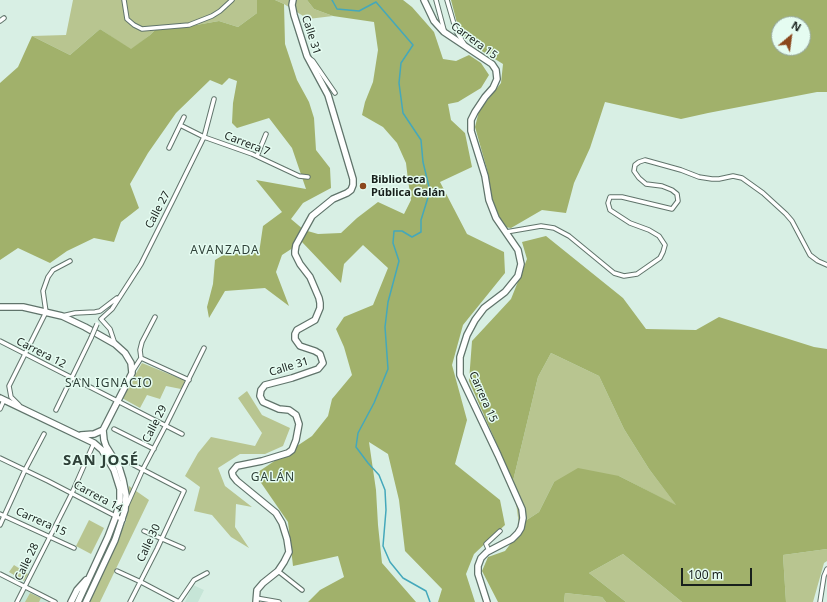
<!DOCTYPE html>
<meta charset="utf-8">
<style>
body{margin:0}
#map{position:relative;width:827px;height:602px;overflow:hidden;background:#d8efe4;font-family:"Noto Sans",sans-serif}
canvas{display:block}
.north{position:absolute;left:771px;top:16px;width:40px;height:40px;box-sizing:border-box;background:#e5fcf1;border:1px solid #93a49c;border-radius:50%;rotate:29deg;font-size:11px;font-weight:700;line-height:16px;text-align:center;color:#18201c}
.north::after{content:'';display:block;margin:auto;width:14px;height:18px;background:#8b471c;clip-path:polygon(50% 0,100% 100%,50% 72%,0 100%)}
.scale{position:absolute;left:681px;top:568px;width:71px;height:18px;box-sizing:border-box;border:2px solid #18201c;border-top:0;padding-left:5px;font-size:12px;line-height:14px;white-space:nowrap;color:#18201c;-webkit-text-stroke:3px #e5fcf1;paint-order:stroke}
</style>
<div id="map">
<canvas width="827" height="602"></canvas>
<div class="north">N</div>
<div class="scale">100 m</div>
</div>
<script>
const ctx = document.querySelector('canvas').getContext('2d');
ctx.lineJoin = 'round';
function fillPath(path, color) { ctx.fillStyle = color; ctx.fill(path, 'evenodd'); }
const poly = rows => new Path2D(rows.map(r => 'M' + r).join(''));
function stroke(path, color, width, dash) { ctx.strokeStyle = color; ctx.lineWidth = width; ctx.lineCap = dash ? 'butt' : 'round'; ctx.setLineDash(dash || []); ctx.stroke(path); }
function drawText(font, color, halo, rows, align = 'center') {
  ctx.font = font + ' "Noto Sans",sans-serif'; ctx.lineWidth = 3; ctx.setLineDash([]); ctx.textBaseline = 'middle'; ctx.strokeStyle = halo; ctx.fillStyle = color; for (const [text, x, y, turn = 0] of rows) {
    ctx.save(); ctx.translate(x, y); ctx.rotate((+turn || 0) * Math.PI / 180); ctx.textAlign = isNaN(turn) ? turn : align; if (halo) ctx.strokeText(text, 0, 0); ctx.fillText(text, 0, 0); ctx.restore();
  }
}
const built = poly([
 [193,585,204,590,198,602,185,602],
 [26,589,52,602,20,602]
]);
const green = poly([
 [73,0,257,0,257,13,238,27,219,21,179,28,159,26,150,35,131,50,100,29,70,55,32,36,66,35],
 [275,0,307,0,314,9,333,16,308,19,284,4],
 [551,353,599,376,624,429,649,469,677,506,619,476,554,482,539,512,519,525,513,481,538,377],
 [142,363,186,381,181,389,166,386,160,399,147,395,140,408,122,398],
 [247,391,262,415,290,428,283,446,265,454,240,454,218,468,225,486,252,507,236,504,235,527,249,548,231,537,212,515,194,511,200,487,185,476,198,453,211,437,255,446,262,433,238,398],
 [129,486,149,500,100,602,89,602,126,521],
 [89,520,104,528,91,554,76,546],
 [827,549,827,561,824,563,813,602,786,602,783,555],
 [623,554,682,602,626,602,589,573],
 [14,565,28,574,24,581,9,572],
 [30,593,41,598,39,602,25,602],
 [565,593,602,597,606,602,564,602]
]);
const forest = poly([
 [257,0,275,0,284,4,285,44,297,80,309,102,314,118,316,150,330,168,331,188,303,203,291,219,304,230,318,234,341,233,357,218,378,202,404,214,411,200,408,180,406,163,397,143,383,127,362,115,365,102,373,82,378,50,374,22,333,16,314,9,307,0,403,0,412,7,434,32,443,59,456,61,469,55,481,63,489,75,481,88,458,102,448,104,451,120,465,133,472,167,440,182,467,234,504,252,505,273,463,325,452,365,467,420,455,464,500,500,505,525,474,554,466,574,475,602,438,602,442,589,405,551,399,500,388,454,369,442,376,490,378,525,382,563,416,602,308,602,320,590,344,577,338,556,293,566,288,522,255,474,312,436,328,416,332,399,352,375,344,347,336,329,344,317,373,305,388,268,363,245,344,264,341,283,302,242,282,255,276,272,289,306,265,288,225,291,209,318,207,307,213,284,215,260,225,254,259,253,263,226,282,212,256,180,306,189,292,148,269,118,237,128,232,123,233,103,237,81,229,78,222,85,210,80,176,113,148,153,130,184,139,208,121,222,114,242,94,238,67,251,50,263,18,248,0,260,0,83,18,67,32,36,70,55,100,29,131,49,150,35,159,26,179,28,219,21,238,27,257,13],
 [451,0,827,0,827,92,817,92,708,113,681,119,605,102,590,148,574,183,566,213,542,210,511,228,504,227,489,194,488,173,475,127,479,111,501,83,503,64,477,48,463,35,457,23],
 [779,24,803,24,803,48,779,48],
 [546,236,623,298,646,329,696,330,719,317,814,347,827,349,827,549,783,555,786,602,682,602,623,554,589,573,626,602,606,602,602,597,565,593,564,602,498,602,482,571,488,557,505,551,515,538,519,525,539,512,554,482,578,468,619,476,676,505,649,469,624,429,599,376,551,353,538,377,513,481,469,381,472,341,511,299,527,259,522,242]
]);
const stream = poly([
 [332,0,337,9,359,11,376,2,413,45,401,63,399,83,403,113,421,140,423,162,430,191,421,220,421,232,412,237,402,231,394,231,393,243,399,261,388,302,385,327,388,369,374,403,358,433,356,447,368,463,379,475,385,490,386,510,383,546,390,562,403,578,426,591,430,602]
]);
const street = poly([
 [124,0,127,19,134,25,142,29,189,25,212,16,220,11,232,0],
 [436,0,444,30],
 [447,0,456,31,465,45],
 [0,21,4,18],
 [309,58,313,61,335,93],
 [180,125,204,137,252,154,299,176,308,177],
 [169,148,184,117],
 [257,156,266,134],
 [506,232,541,226,554,228,569,236,614,273,624,276,637,274,660,258,663,252,665,245,659,236,649,230,630,223,610,210,608,203,610,197,622,197,672,209,678,201,677,194,672,190,662,186,646,184,639,178,634,171,635,165,639,162,645,160,681,170,699,177,712,179,719,179,733,176,742,178,763,193,786,214,792,221,810,255,818,261,827,265],
 [62,316,75,313,95,312,100,311,117,298],
 [0,341,182,434],
 [115,344,110,329,101,319,112,309,141,264,174,198,204,137,214,99],
 [141,358,189,380],
 [132,372,141,358,140,350,142,342,155,317],
 [19,405,11,397,9,386,46,312,43,291,48,277,53,270,70,261],
 [0,409,4,400],
 [56,410,91,338],
 [114,429,154,449],
 [0,458,48,481,123,520],
 [127,505,143,469,166,425,204,348],
 [0,514,74,548],
 [0,525,25,470,44,434],
 [144,531,183,548],
 [489,551,486,544,500,531],
 [117,571,141,582,179,602],
 [278,571,302,590],
 [0,574,55,602],
 [256,598,279,602],
 [17,602,72,493,94,443],
 [130,602,157,549,184,491,132,464],
 [179,602,194,580,207,573],
 [820,602,824,576,827,569]
]);
const secondary = poly([
 [424,0,434,21,444,32,492,64,496,70,497,79,493,88,485,97,475,112,471,120,471,131,485,176,489,200,496,218,518,250,521,264,518,276,505,292,484,308,475,320,467,335,460,357,460,375,498,455,522,509,523,518,521,528,518,533,512,539,487,552,481,558,478,566,478,574,487,602],
 [0,307,23,307,62,316,85,327,115,344,125,353,131,363,132,373,103,430,104,440,106,446,119,467,123,480,126,495,125,510,115,540,86,602],
 [0,398,94,443,102,450,114,470,120,489,120,500,116,516,108,537,78,602],
 [81,435,94,434,103,430],
 [71,602,77,590,86,580],
 [256,602,257,590,263,583,278,571,284,562,289,552,287,539,282,523,276,513,237,481,233,476,232,472,237,466,262,461,288,453,292,450,296,440,299,424,296,415,289,410,279,409,263,402,260,396,261,390,265,385,292,378,318,369,323,363,320,354,315,351,300,346,295,339,295,334,297,330,315,320,320,308,320,303,319,298,310,277,300,264,295,254,295,251,296,245,312,216,333,199,347,193,351,190,353,185,353,179,328,95,307,56,294,15,292,5,293,0]
]);
const streetBridge = poly([
 [91,338,97,324]
]);
const markers = [
 [363,186,4,"#8b471c"]
];
const streetNames = [
 ["Calle 31",311,35,72],
 ["Carrera 15",474,41,36],
 ["Carrera 7",247,144,21],
 ["Calle 27",158,210,-62],
 ["Carrera 12",41,353,27],
 ["Calle 31",289,367,-17],
 ["Carrera 15",483,397,66],
 ["Calle 29",155,424,-63],
 ["Carrera 14",98,497,28],
 ["Carrera 15",41,522,24],
 ["Calle 30",149,543,-65],
 ["Calle 28",27,562,-64]
];
const poiNames = [
 ["Biblioteca",371,180],
 ["Pública Galán",371,193]
];
const neighbourhoodNames = [
 ["AVANZADA",225,251],
 ["SAN IGNACIO",109,384],
 ["GALÁN",273,478]
];
const districtNames = [
 ["SAN JOSÉ",101,461]
];
fillPath(built, '#c6e5d7');
fillPath(green, '#b8c590');
fillPath(forest, '#a1b16b');
stroke(stream, '#44a8bb', 1.5);
stroke(street, '#60746b', 5.5);
stroke(secondary, '#60746b', 8);
stroke(street, '#fff', 3.5);
stroke(secondary, '#fff', 5.5);
stroke(streetBridge, '#60746b', 5.5, []);
stroke(streetBridge, '#fff', 3.5);
for (const [x, y, r, color] of markers) { const dot = new Path2D(); dot.arc(x, y, r, 0, 2 * Math.PI); ctx.fillStyle = color; ctx.fill(dot); stroke(dot, '#e5fcf1', 1.5); }
drawText('11px', '#18201c', '#e5fcf1', streetNames);
drawText('bold 11px', '#18201c', '#e5fcf1', poiNames, 'left');
ctx.letterSpacing = '1px';
drawText('12px', '#2e4038', '#e5fcf1', neighbourhoodNames);
ctx.letterSpacing = '0px';
ctx.letterSpacing = '1px';
drawText('bold 15px', '#2e4038', '#e5fcf1', districtNames);
ctx.letterSpacing = '0px';
</script>
